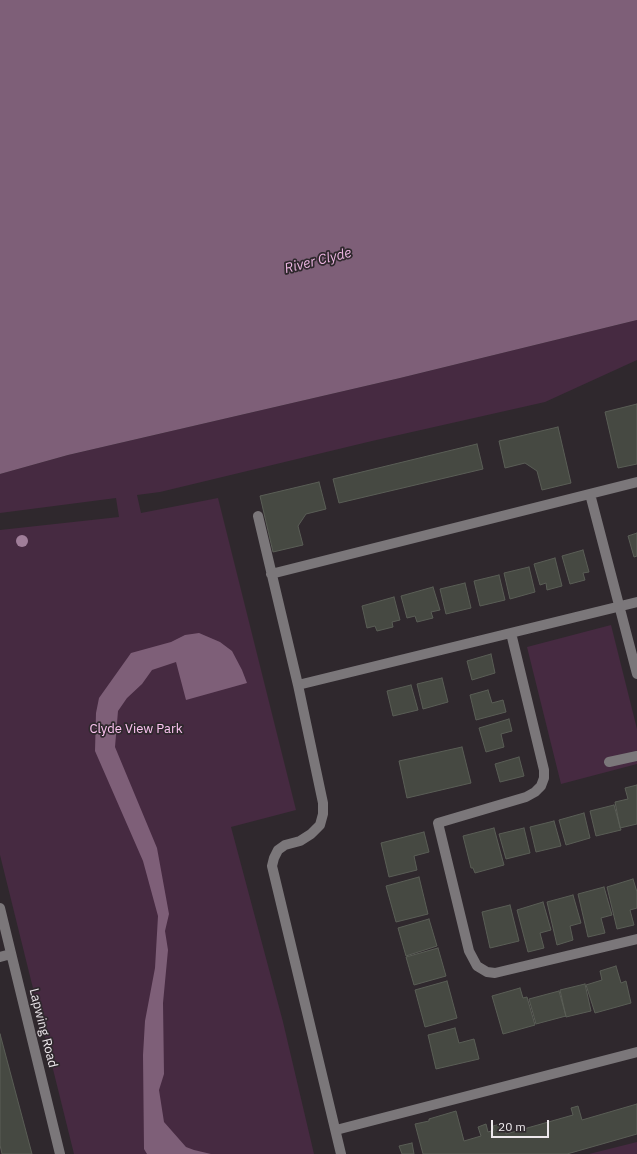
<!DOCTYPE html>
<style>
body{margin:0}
#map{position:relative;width:637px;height:1154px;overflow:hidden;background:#2f282d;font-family:"IBM Plex Sans",sans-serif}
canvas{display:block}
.scale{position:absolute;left:491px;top:1120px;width:58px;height:18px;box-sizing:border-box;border:2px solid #ede8ec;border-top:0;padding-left:5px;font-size:12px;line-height:14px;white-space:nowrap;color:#ede8ec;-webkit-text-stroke:3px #2f282d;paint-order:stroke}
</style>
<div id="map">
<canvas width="637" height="1154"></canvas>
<div class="scale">20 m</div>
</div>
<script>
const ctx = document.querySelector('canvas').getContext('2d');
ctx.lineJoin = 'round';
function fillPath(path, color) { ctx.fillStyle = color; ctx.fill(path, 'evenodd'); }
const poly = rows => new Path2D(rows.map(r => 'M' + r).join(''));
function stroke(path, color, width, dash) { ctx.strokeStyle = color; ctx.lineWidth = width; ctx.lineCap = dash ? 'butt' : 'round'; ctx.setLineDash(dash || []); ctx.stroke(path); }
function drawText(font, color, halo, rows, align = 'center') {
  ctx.font = font + ' "IBM Plex Sans",sans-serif'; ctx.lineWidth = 3.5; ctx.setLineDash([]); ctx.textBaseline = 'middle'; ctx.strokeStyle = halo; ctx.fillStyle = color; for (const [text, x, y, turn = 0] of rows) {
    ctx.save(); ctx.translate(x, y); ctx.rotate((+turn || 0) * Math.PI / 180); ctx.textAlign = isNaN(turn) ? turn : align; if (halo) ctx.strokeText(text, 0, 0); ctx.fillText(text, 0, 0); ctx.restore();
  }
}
const green = poly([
 [637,320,637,360,545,402,372,441,160,492,137,495,141,513,218,498,296,810,231,827,283,1022,314,1154,74,1154,0,855,0,530,119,517,116,498,0,513,0,474,68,455,400,378],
 [611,625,637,729,637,764,561,784,527,647],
 [637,1142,637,1154,589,1154]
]);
const water = poly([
 [0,0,637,0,637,320,400,378,68,455,0,474],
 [199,633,220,642,232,651,242,670,247,683,186,700,176,662,152,670,142,684,127,698,118,711,115,747,157,848,169,914,165,931,168,950,163,1003,164,1074,159,1090,164,1122,186,1147,194,1150,211,1154,147,1154,144,1149,143,1055,145,1021,155,968,158,916,143,861,95,751,96,713,99,698,131,653,171,642,185,635]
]);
const building = poly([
 [637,404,637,464,618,468,605,412,637,404],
 [558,427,571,483,542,490,537,471,525,463,505,468,499,441,558,427],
 [477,444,483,469,339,503,333,479,477,444],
 [319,482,326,509,306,514,298,526,303,545,273,552,260,496,319,482],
 [637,533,637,556,634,557,628,536,637,533],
 [583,550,589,572,583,573,585,580,570,584,562,556,583,550],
 [555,558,562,586,547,590,546,583,540,585,534,564,555,558],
 [529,567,535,592,510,599,504,573,529,567],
 [499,575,505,600,480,606,474,581,499,575],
 [465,583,471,608,446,614,440,589,465,583],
 [433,587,440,610,431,612,433,618,417,622,415,616,407,618,401,596,433,587],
 [394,597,400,620,392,622,393,627,377,631,375,626,367,628,362,606,394,597],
 [491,654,495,673,472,680,467,661,491,654],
 [442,678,448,702,423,709,417,684,442,678],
 [411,685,418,710,393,716,387,691,411,685],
 [488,690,492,703,503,700,506,712,476,720,470,695,488,690],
 [509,719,512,731,501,734,504,747,486,752,479,728,509,719],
 [462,747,471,783,407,798,399,761,462,747],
 [519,757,524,776,500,782,495,764,519,757],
 [637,785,637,824,620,828,615,802,628,799,625,788,637,785],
 [614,805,621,830,596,836,590,811,614,805],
 [584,813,590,838,566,845,559,820,584,813],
 [554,821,561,846,536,852,530,827,554,821],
 [494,828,504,865,475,873,473,868,471,868,463,836,494,828],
 [524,828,530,853,506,859,499,834,524,828],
 [424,832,429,852,414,856,417,870,389,877,381,843,424,832],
 [419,877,428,914,396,922,386,886,419,877],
 [633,879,637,892,637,908,630,910,634,925,617,929,607,887,633,879],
 [604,887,612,915,601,918,605,933,588,937,578,894,604,887],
 [573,895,581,923,570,926,573,940,557,945,547,902,573,895],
 [543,902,551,930,540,933,544,948,528,952,517,910,543,902],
 [510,905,519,941,490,948,482,912,510,905],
 [429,919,437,946,406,956,398,928,429,919],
 [438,948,446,976,414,985,406,957,438,948],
 [616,966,621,983,626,981,631,1003,595,1013,586,985,602,980,600,971,616,966],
 [447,981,457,1018,425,1027,415,990,447,981],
 [585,984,591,1011,566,1017,560,990,585,984],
 [520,988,523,998,527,997,535,1025,503,1034,492,996,520,988],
 [559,991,566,1016,536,1024,529,999,559,991],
 [455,1028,459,1043,474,1039,479,1059,436,1069,428,1035,455,1028],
 [0,1034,32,1154,2,1154,0,1145,0,1034],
 [637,1104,637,1134,567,1154,423,1154,415,1124,429,1121,429,1119,456,1111,464,1141,481,1136,478,1127,486,1124,488,1132,494,1130,493,1126,504,1123,506,1134,573,1115,571,1108,578,1106,582,1120,637,1104],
 [412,1143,414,1154,402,1154,399,1146,412,1143]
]);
const minor = poly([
 [590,494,637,674],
 [258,516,298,685,323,803,323,814,320,825,311,834,300,841,285,845,278,850,274,858,272,866,341,1154],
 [271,574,637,482],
 [511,633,544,770,544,778,541,786,535,792,526,797,438,823,469,951,477,966,487,972,495,973,637,939],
 [298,685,637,602],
 [609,762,637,756],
 [0,908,60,1154],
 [0,957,11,954],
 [336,1130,637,1052]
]);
const trees = [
 [22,541]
];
const parkNames = [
 ["Clyde View Park",136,729]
];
const streetNames = [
 ["Lapwing Road",43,1028,76]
];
const waterNames = [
 ["River Clyde",318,261,-14]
];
fillPath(green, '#462a41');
fillPath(water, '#7e5f78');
fillPath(building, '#464942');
stroke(building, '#5a5e56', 1);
stroke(minor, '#7b777a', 10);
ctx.fillStyle = '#a07e99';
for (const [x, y] of trees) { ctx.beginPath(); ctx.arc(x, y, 6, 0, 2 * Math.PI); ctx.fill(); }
drawText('13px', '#fdc5f2', '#2f282d', parkNames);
drawText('13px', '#ede8ec', '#2f282d', streetNames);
drawText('italic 14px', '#ebb4e0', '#2f282d', waterNames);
</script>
